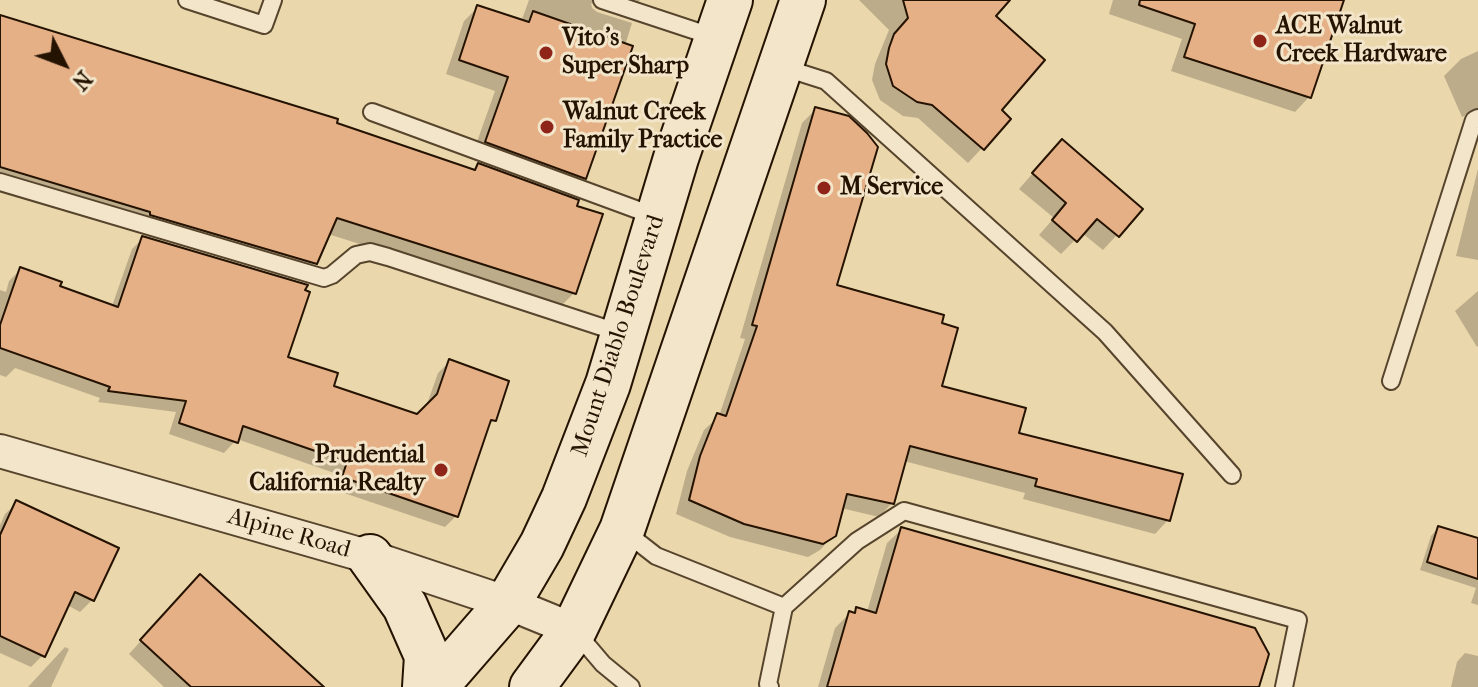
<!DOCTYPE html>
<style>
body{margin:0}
#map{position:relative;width:1478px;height:687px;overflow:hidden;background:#ebd7ac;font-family:"IM FELL French Canon",serif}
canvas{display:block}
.north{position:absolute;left:24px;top:24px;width:80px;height:80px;-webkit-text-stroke:6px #f2e5c9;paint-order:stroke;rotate:132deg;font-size:22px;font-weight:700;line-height:32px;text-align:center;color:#251302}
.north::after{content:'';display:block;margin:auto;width:28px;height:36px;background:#251302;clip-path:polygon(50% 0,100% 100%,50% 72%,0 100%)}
</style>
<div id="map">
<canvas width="1478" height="687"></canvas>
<div class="north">N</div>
</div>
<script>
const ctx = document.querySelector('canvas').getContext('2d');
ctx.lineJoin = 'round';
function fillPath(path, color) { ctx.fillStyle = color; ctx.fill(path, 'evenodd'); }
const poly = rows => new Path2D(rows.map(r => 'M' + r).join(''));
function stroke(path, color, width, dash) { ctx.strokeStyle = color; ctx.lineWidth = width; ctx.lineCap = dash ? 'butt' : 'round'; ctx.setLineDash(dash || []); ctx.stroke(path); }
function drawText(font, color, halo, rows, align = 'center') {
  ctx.font = font + ' "IM FELL French Canon",serif'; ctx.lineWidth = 6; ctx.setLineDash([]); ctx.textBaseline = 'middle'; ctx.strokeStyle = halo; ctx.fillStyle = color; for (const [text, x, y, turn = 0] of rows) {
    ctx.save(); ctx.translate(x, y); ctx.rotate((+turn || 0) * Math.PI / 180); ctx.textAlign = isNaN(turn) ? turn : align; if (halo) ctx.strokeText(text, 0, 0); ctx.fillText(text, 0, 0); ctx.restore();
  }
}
const shadow = poly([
 [529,0,640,0,625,15,591,3,592,8,597,12,632,23,584,178,570,192,472,156,495,91,446,74,464,21,478,7,521,22],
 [859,0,981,0,999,110,1009,119,968,163,918,118,903,116,880,100,872,80,875,64,889,30],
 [1113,0,1342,0,1309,97,1295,112,1171,71,1182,39,1109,14],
 [0,17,335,124,472,171,478,165,575,207,574,293,560,307,328,234,315,263,301,278,0,185],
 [1478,51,1478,110,1462,117,1444,76,1461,59],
 [816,109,835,286,940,387,1017,434,1168,520,1155,534,1023,499,1025,493,904,461,892,503,879,517,841,508,834,535,820,550,808,557,730,537,676,514,687,471,704,430,719,416,745,339,740,338,802,123],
 [1048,156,1140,210,1103,250,1082,233,1061,254,1039,235,1054,218,1019,189],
 [1478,169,1478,260,1456,256],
 [143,238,286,358,332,387,417,416,426,407,438,373,449,362,494,420,487,427,456,516,445,527,332,489,337,474,237,439,224,453,169,434,176,412,98,402,100,398,15,368,6,377,0,375,0,290,6,292,9,281,21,269,58,288,112,306,132,249],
 [1478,291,1478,346,1477,347,1455,311],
 [17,503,92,600,80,612,67,605,43,655,31,667,0,653,0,525,5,514],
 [1438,528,1478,540,1478,605,1471,603,1476,588,1420,570,1431,536],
 [902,529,1257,687,818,687,835,628,850,613,852,614,857,609,867,612,887,543],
 [187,590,321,687,164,687,129,654],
 [65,647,69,649,51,687,28,687],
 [1465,653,1478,656,1478,687,1451,687,1457,662]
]);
const building = poly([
 [903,0,1010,0,996,16,1045,60,1002,110,1011,119,984,150,932,105,917,102,893,86,886,64,889,48,894,34,908,18,903,0],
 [1140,0,1344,0,1311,98,1184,57,1195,24,1139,5,1140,0],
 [477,5,529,22,533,11,633,46,586,179,485,142,508,77,459,60,477,5],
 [0,15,338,119,337,123,475,170,478,163,579,200,577,206,603,214,576,294,337,218,317,264,150,215,150,212,0,167,0,15],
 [815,107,849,116,867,133,878,147,837,285,944,315,942,323,958,328,942,386,1026,408,1019,433,1183,474,1170,521,1035,486,1037,479,910,446,894,504,847,494,836,536,823,544,744,524,689,500,700,456,717,413,726,416,757,326,752,325,815,107],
 [1062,139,1143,209,1119,237,1097,219,1077,242,1052,220,1066,203,1032,173,1062,139],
 [142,236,308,285,305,290,310,292,288,357,338,373,334,386,417,414,437,394,449,359,509,381,496,421,491,420,458,517,342,477,347,462,243,426,238,443,179,423,186,401,108,391,110,387,0,348,0,325,20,267,62,282,60,286,118,307,142,236],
 [16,500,119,548,94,601,75,592,45,657,0,636,0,535,16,500],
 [1438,526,1478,538,1478,579,1427,562,1438,526],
 [901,527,1255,628,1269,654,1259,687,827,687,849,611,855,613,856,607,876,613,901,527],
 [200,574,324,687,191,687,140,640,200,574]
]);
const lane = poly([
 [187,0,264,25,273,0],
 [602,0,714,37],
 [782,67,826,81,1105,332,1232,475],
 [372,112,657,217],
 [0,182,324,278,332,275,356,255,370,252,388,257,620,333],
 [1391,381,1474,120,1478,118],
 [624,531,656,556,784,607,857,541,904,511,1298,620,1284,687],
 [575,631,603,664,631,687],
 [770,687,768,684,784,607]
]);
const street = poly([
 [0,451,370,557,508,603,574,630]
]);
const secondary = poly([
 [370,557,405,606,427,656,425,687],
 [435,687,508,603,542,545,564,498,608,384,676,158,730,0],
 [532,687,574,630,622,530,803,0]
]);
const markers = [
 [1260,41,8,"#8f2418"],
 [546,53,8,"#8f2418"],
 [547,127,8,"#8f2418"],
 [824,188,8,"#8f2418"],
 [441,470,8,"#8f2418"]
];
const poiNames = [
 ["ACE Walnut",1276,27],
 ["Creek Hardware",1276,55],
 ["Vito's",562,39],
 ["Super Sharp",562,67],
 ["Walnut Creek",563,113],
 ["Family Practice",563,141],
 ["M Service",840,188],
 ["Prudential",425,456,"right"],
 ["California Realty",425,484,"right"]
];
const streetNames = [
 ["Mount Diablo Boulevard",619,336,-72],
 ["Alpine Road",289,534,16]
];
fillPath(shadow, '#0003');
fillPath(building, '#e6b087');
stroke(building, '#251302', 2);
stroke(lane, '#56442c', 20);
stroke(street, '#56442c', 36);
stroke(secondary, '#251302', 48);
stroke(lane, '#f2e5c9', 16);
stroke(street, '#f2e5c9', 32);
stroke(secondary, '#f2e5c9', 44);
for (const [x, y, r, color] of markers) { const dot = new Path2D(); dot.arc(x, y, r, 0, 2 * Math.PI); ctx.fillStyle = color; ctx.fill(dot); stroke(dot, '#f2e5c9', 3); }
drawText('bold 24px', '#251302', '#f2e5c9', poiNames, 'left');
drawText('24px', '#251302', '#f2e5c9', streetNames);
</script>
